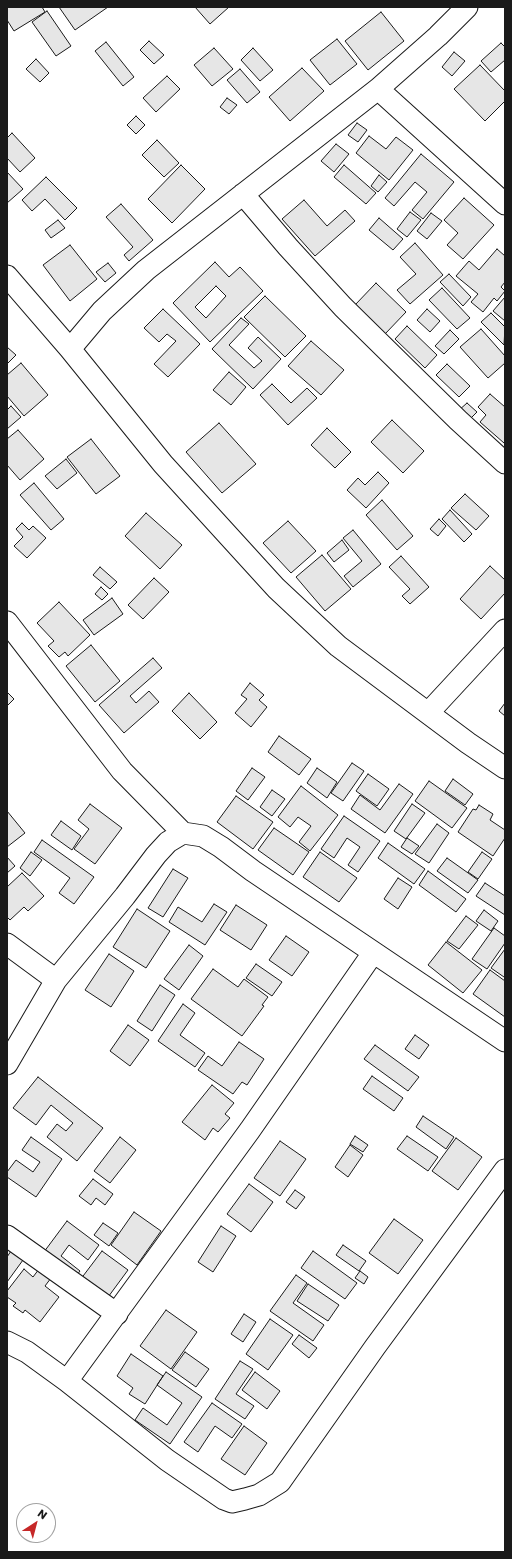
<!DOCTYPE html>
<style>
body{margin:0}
#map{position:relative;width:512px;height:1559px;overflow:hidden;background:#fff;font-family:Poppins,sans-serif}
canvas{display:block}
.frame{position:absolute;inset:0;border:8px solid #1a1a1a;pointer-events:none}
.north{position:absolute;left:16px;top:1503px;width:40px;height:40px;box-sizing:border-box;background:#fff;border:1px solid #a3a3a3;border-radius:50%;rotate:36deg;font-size:11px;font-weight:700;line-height:16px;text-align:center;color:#1a1a1a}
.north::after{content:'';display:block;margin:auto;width:14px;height:18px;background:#c62828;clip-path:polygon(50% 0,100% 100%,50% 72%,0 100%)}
</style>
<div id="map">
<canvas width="512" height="1559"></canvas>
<div class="frame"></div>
<div class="north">N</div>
</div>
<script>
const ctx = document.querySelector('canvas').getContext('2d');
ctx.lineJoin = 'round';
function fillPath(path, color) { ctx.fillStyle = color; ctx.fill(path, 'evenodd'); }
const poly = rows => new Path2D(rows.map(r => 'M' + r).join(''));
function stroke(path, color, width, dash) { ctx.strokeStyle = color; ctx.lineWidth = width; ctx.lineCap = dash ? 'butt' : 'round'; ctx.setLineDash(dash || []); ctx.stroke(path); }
const building = poly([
 [7,7,42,7,45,12,14,31,7,20,7,7],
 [59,7,108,7,75,30,59,7],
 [195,7,229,7,210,24,195,7],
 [47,11,71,46,56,56,32,22,47,11],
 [381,12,404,41,368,70,345,41,381,12],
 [337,39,357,64,330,85,310,60,337,39],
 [149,41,164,55,154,64,140,50,149,41],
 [106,42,134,77,123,86,95,51,106,42],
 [501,43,505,47,505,60,491,72,481,61,501,43],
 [214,48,233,69,212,86,194,65,214,48],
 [253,48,273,70,260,81,241,60,253,48],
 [454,52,465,61,452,76,442,67,454,52],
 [36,59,49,73,40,82,26,69,36,59],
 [480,65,505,91,505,101,485,121,454,89,480,65],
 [302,68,324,91,290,121,269,97,302,68],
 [240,69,260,92,247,103,227,80,240,69],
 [167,76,180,89,156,112,143,98,167,76],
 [227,98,237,105,229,114,220,107,227,98],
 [136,116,145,125,136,134,127,125,136,116],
 [357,123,367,130,358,142,348,135,357,123],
 [12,133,35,158,20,172,7,158,7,138,12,133],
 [369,136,386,149,396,137,413,150,389,180,356,153,369,136],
 [157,140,179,163,164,177,142,155,157,140],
 [336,144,349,154,334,172,321,161,336,144],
 [421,154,454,182,423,219,412,210,427,192,415,182,394,206,385,198,421,154],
 [181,165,205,189,172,223,148,199,181,165],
 [344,165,376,193,366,204,334,177,344,165],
 [7,172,23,189,7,203,7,172],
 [379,175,387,182,378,192,371,186,379,175],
 [46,177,77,208,65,220,45,199,32,211,22,200,46,177],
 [464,198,494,225,463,259,447,245,458,233,444,220,464,198],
 [304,200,327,226,345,210,355,221,315,256,282,219,304,200],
 [121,204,153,240,129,261,124,255,133,247,106,217,121,204],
 [410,212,421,220,407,237,397,229,410,212],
 [431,213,442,221,427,239,417,231,431,213],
 [379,218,403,239,393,250,369,230,379,218],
 [58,220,65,228,51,238,45,230,58,220],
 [415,243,443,275,410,304,397,290,416,274,400,257,415,243],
 [70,245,97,279,70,301,43,265,70,245],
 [497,249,505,256,505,282,501,287,505,291,497,301,494,298,483,312,471,302,478,294,456,276,469,261,479,270,497,249],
 [215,262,229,277,240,267,263,291,210,342,173,303,215,262],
 [216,286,226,296,206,318,195,307,216,286],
 [108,263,116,273,105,282,96,272,108,263],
 [449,274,471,297,463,306,440,282,449,274],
 [376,283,406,312,385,334,355,305,376,283],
 [442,288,470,318,457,329,429,300,442,288],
 [265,296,306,336,285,357,244,317,265,296],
 [505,297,505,321,493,311,505,297],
 [163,309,200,344,168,377,154,364,176,341,167,334,159,342,144,328,163,309],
 [427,309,440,321,430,332,417,320,427,309],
 [491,313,505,327,504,345,481,322,491,313],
 [241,318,249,324,229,345,254,368,262,361,248,348,258,337,281,359,253,389,212,349,241,318],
 [407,326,437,355,425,368,395,339,407,326],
 [481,329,505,356,505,363,488,378,460,347,481,329],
 [450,330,459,339,444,354,435,346,450,330],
 [311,341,344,370,321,395,288,366,311,341],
 [7,347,16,355,7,364,7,347],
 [21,363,48,395,24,416,7,396,7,375,21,363],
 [447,364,470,386,459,397,436,375,447,364],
 [229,372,246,387,231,405,213,390,229,372],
 [272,384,291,403,307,388,317,398,288,425,260,395,272,384],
 [490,394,505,407,505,441,504,443,480,422,486,415,478,407,490,394],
 [467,403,477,412,468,421,458,411,467,403],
 [11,406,21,417,7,429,7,410,11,406],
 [392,420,424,451,403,473,371,442,392,420],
 [219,423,256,464,222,493,186,452,219,423],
 [327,428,351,452,335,468,311,445,327,428],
 [18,430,44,459,20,480,7,465,7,439,18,430],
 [91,439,120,476,96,494,67,457,91,439],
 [66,459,77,473,57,489,45,476,66,459],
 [378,472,389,483,366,508,347,490,358,478,365,485,378,472],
 [34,483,64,519,51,530,20,495,34,483],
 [465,494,489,516,476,530,451,508,465,494],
 [382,500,413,536,397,550,366,515,382,500],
 [450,510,472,534,464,542,442,519,450,510],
 [146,513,182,545,160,569,125,536,146,513],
 [439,519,446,526,438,536,430,529,439,519],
 [288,521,316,551,291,573,263,543,288,521],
 [22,523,29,530,33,526,46,538,27,558,14,546,23,537,16,529,22,523],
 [353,530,381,564,353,587,344,576,362,561,343,538,353,530],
 [342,540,349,550,334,562,327,553,342,540],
 [322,555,351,589,325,611,296,577,322,555],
 [401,556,429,587,410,604,402,596,410,589,389,567,401,556],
 [490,566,505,580,505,593,481,619,460,599,490,566],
 [100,567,117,582,110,589,93,575,100,567],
 [154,578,169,592,143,619,128,605,154,578],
 [101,587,108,594,102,600,95,594,101,587],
 [112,598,123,614,94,635,83,620,112,598],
 [59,602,90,635,68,656,65,652,59,657,48,646,54,641,37,623,59,602],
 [91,645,120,681,95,702,66,666,91,645],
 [153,658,162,668,130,696,136,703,149,691,159,702,124,733,99,705,153,658],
 [250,683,264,695,259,700,267,707,251,727,235,713,247,699,241,695,250,683],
 [7,692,14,699,7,706,7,692],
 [189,693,217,722,200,739,172,711,189,693],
 [505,703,505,716,499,711,505,703],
 [279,736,311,759,299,775,268,752,279,736],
 [352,763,364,771,343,801,331,793,352,763],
 [252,768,265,777,248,800,236,791,252,768],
 [317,768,337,782,327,798,307,783,317,768],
 [368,774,389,789,377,806,356,791,368,774],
 [453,779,473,794,465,805,445,791,453,779],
 [429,781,467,808,452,828,415,801,429,781],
 [399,784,413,794,385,833,351,809,360,795,380,810,399,784],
 [301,786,338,815,310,851,299,842,311,826,298,817,290,827,278,817,301,786],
 [272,790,285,799,272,816,260,807,272,790],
 [236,796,273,822,253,849,217,822,236,796],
 [90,804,122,828,95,864,74,849,89,829,78,820,90,804],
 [412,804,425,813,406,839,394,831,412,804],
 [479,805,493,814,490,820,505,830,505,838,493,856,458,832,473,809,476,810,479,805],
 [7,811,25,833,7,847,7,811],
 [344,816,380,841,358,872,348,865,360,847,347,838,334,858,321,849,344,816],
 [61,821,81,836,72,850,51,835,61,821],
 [437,824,449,833,429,863,415,854,437,824],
 [274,828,309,852,293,875,258,850,274,828],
 [407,838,419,846,412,854,401,847,407,838],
 [42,840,94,877,74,904,59,893,70,878,34,852,42,840],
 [388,843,425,869,414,884,378,858,388,843],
 [31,852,42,860,30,876,20,868,31,852],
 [320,852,357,878,339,902,303,877,320,852],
 [482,852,492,859,478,879,468,872,482,852],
 [7,857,15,866,7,873,7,857],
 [447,858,478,880,468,893,437,871,447,858],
 [173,869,188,878,163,917,148,908,173,869],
 [428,871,466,899,456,912,419,885,428,871],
 [22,873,44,896,28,911,24,907,10,920,7,917,7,887,22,873],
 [398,878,412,887,398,909,384,899,398,878],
 [485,883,505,896,505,915,476,896,485,883],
 [214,904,227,912,205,945,169,922,178,907,202,922,214,904],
 [236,905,267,925,251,950,220,930,236,905],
 [137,909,170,931,146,968,113,947,137,909],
 [484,910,498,921,491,931,476,921,484,910],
 [466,916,478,925,459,949,447,941,466,916],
 [494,928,505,936,505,943,487,969,472,959,494,928],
 [286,936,309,952,292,976,269,960,286,936],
 [446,942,482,970,463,993,428,965,446,942],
 [189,945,203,956,179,990,164,979,189,945],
 [505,949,505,976,504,977,491,968,505,949],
 [109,954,134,971,111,1007,85,990,109,954],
 [256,964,282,982,272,996,246,978,256,964],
 [213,969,238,987,244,979,268,997,262,1005,264,1006,242,1036,191,999,213,969],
 [490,970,505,981,505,1017,473,994,490,970],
 [160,985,175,995,152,1031,137,1021,160,985],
 [183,1004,195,1013,180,1035,205,1053,195,1067,158,1041,183,1004],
 [128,1025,149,1040,130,1066,110,1051,128,1025],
 [415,1035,429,1045,419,1059,405,1049,415,1035],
 [239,1042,264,1059,247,1085,242,1082,233,1094,198,1070,208,1056,222,1066,239,1042],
 [375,1045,419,1077,408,1091,364,1059,375,1045],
 [372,1076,403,1098,394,1111,363,1089,372,1076],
 [38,1077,103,1128,77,1161,47,1137,57,1124,66,1131,73,1123,51,1105,36,1125,13,1108,38,1077],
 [212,1085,234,1103,225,1114,230,1118,218,1132,213,1128,205,1140,182,1122,212,1085],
 [423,1116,454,1137,446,1149,416,1127,423,1116],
 [355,1136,368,1145,363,1152,350,1144,355,1136],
 [407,1136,438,1157,428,1171,397,1149,407,1136],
 [31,1137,62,1159,36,1197,7,1177,7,1172,16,1160,33,1172,40,1162,22,1150,31,1137],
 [120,1137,136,1150,110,1183,94,1171,120,1137],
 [456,1138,482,1157,458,1190,432,1171,456,1138],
 [280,1141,306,1159,280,1196,254,1178,280,1141],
 [350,1145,363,1155,348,1177,335,1167,350,1145],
 [93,1179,113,1194,105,1205,96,1198,91,1205,79,1196,93,1179],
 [249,1184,273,1202,251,1232,227,1214,249,1184],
 [295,1190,305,1197,296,1209,286,1202,295,1190],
 [134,1212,161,1231,137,1265,111,1245,134,1212],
 [394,1219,423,1240,398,1274,369,1253,394,1219],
 [67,1221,99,1245,88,1260,69,1245,61,1256,80,1271,70,1284,38,1260,67,1221],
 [103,1223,118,1233,109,1246,94,1235,103,1223],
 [221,1226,236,1236,213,1272,198,1262,221,1226],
 [343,1245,366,1261,359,1271,336,1255,343,1245],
 [11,1251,23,1260,7,1282,7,1257,11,1251],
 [102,1251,128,1270,100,1308,74,1288,102,1251],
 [313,1251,357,1283,345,1299,301,1268,313,1251],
 [24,1269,33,1277,39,1269,51,1278,45,1286,59,1297,40,1322,25,1310,23,1313,13,1306,16,1303,7,1297,7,1291,24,1269],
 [360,1271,368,1277,364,1284,355,1278,360,1271],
 [296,1275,307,1283,293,1303,324,1325,313,1341,270,1311,296,1275],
 [308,1284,339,1305,328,1321,297,1301,308,1284],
 [166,1310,197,1332,171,1369,140,1346,166,1310],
 [244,1314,256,1322,243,1342,231,1334,244,1314],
 [270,1319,293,1335,268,1370,246,1354,270,1319],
 [299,1335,317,1348,309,1358,292,1344,299,1335],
 [185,1352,209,1369,196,1387,172,1370,185,1352],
 [131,1354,163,1376,145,1404,129,1394,133,1388,117,1376,131,1354],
 [240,1361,253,1369,236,1394,254,1406,245,1419,215,1399,240,1361],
 [166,1372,202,1397,170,1444,135,1420,143,1408,167,1425,182,1403,157,1385,166,1372],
 [255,1372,280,1391,267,1409,242,1390,255,1372],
 [212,1403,242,1424,232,1438,215,1426,198,1452,184,1442,212,1403],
 [244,1426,267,1443,245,1475,221,1459,244,1426]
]);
const street = poly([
 [378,89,505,204],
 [243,194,288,247,343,307,458,420,505,463],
 [7,276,70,349,163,464,276,588,338,646,468,743,505,768],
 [70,349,102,311,146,270,378,89,438,36,467,7],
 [7,622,122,771,183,833],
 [429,712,505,630],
 [7,944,56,980],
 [7,1064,56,980,125,896,156,855,168,842,183,833,203,836,221,847,253,871,505,1041],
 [7,1236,117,1314],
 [7,1342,27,1352,67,1381,167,1460,224,1499,232,1502,245,1499,259,1495,280,1482,375,1347,505,1170],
 [67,1381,250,1130,373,953]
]);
fillPath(building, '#e6e6e6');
stroke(building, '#1a1a1a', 1);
stroke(street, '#1a1a1a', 23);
stroke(street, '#fff', 21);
</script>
